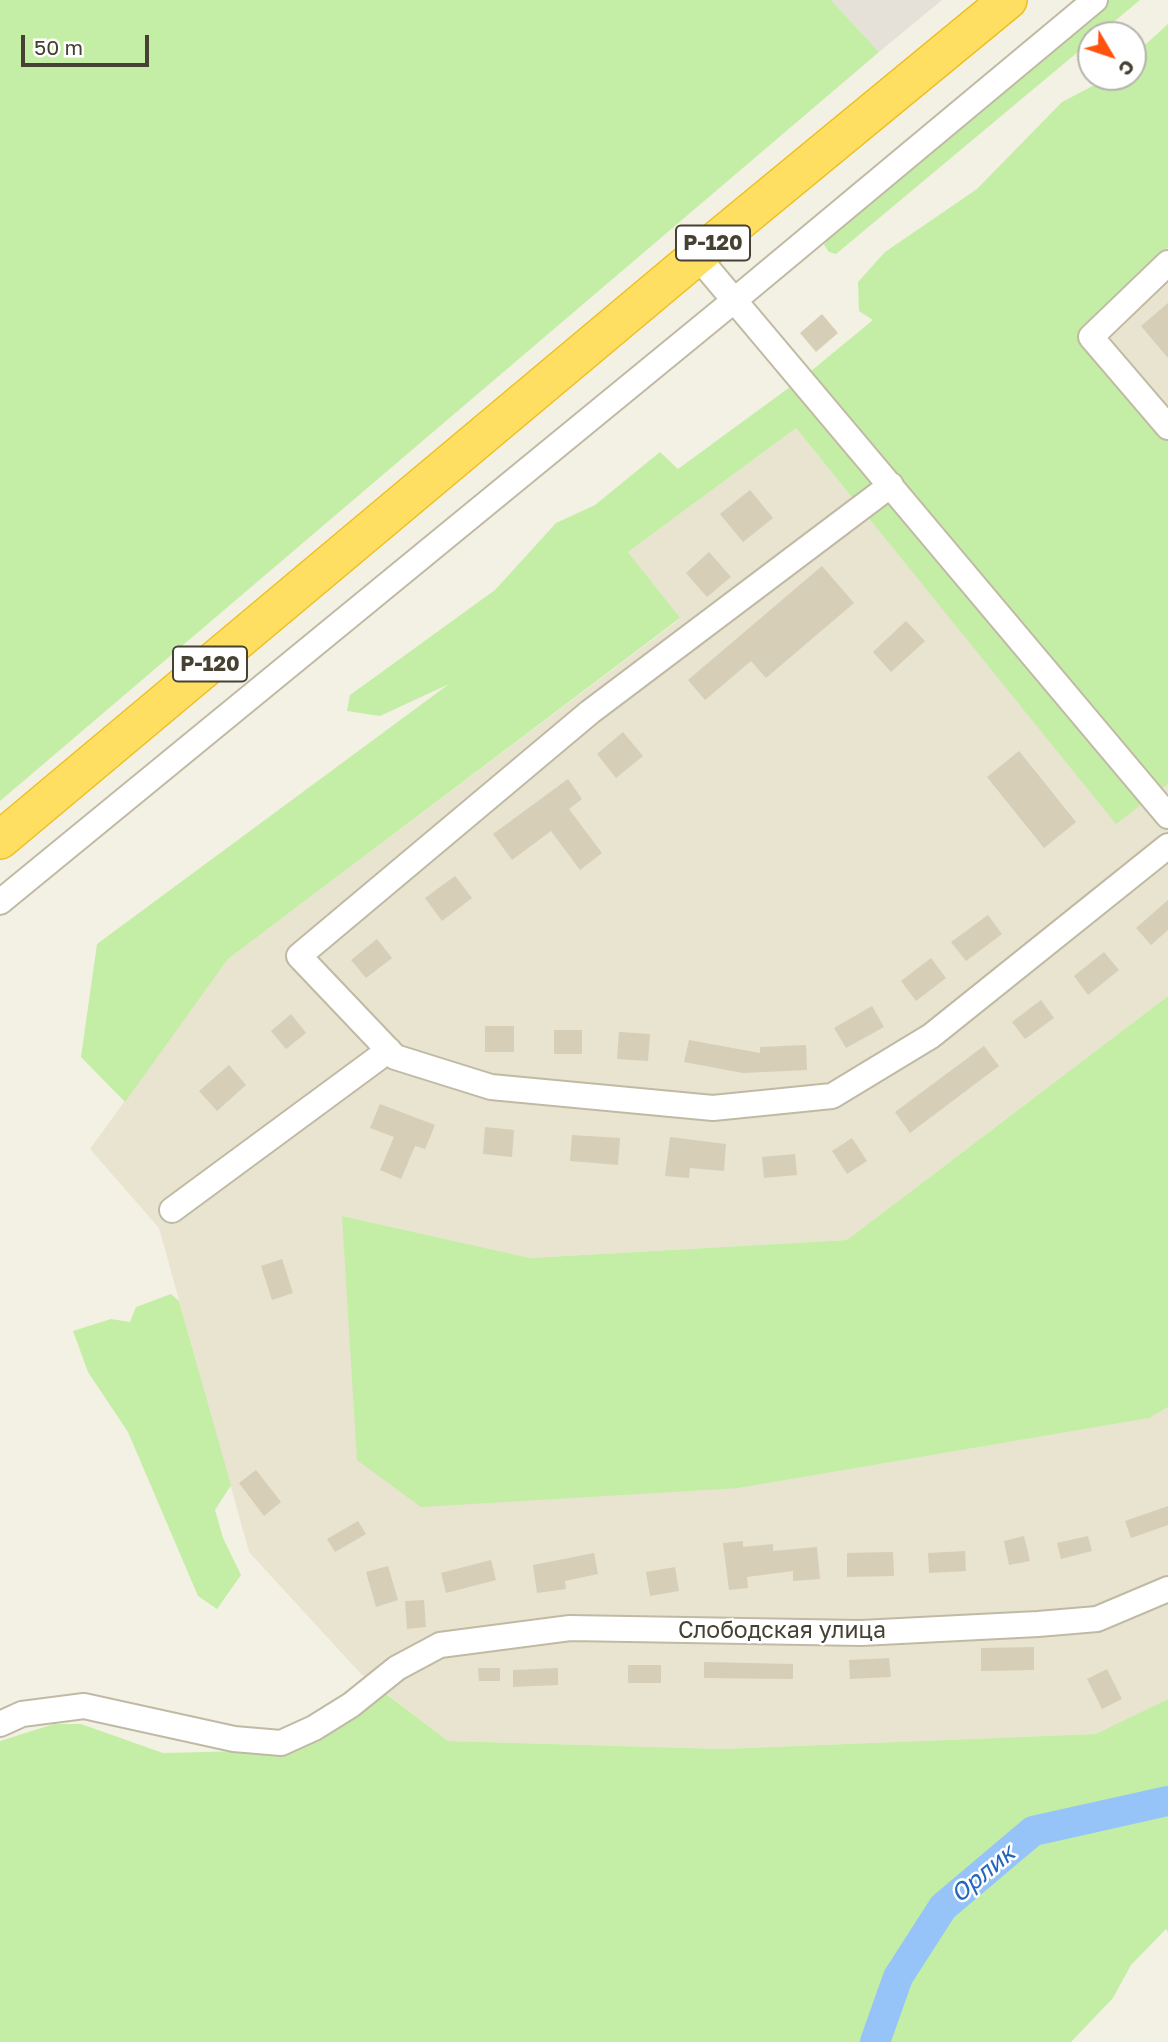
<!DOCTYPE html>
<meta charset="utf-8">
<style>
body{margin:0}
#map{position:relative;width:1168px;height:2042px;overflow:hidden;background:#f3f1e3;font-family:"Golos Text",sans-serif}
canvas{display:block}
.north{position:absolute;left:1077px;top:21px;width:70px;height:70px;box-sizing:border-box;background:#fff;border:2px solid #b5b3ad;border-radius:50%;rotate:129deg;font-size:19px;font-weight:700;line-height:28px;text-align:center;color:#464132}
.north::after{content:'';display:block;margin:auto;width:24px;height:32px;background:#ff520e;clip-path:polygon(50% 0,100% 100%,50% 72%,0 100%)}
.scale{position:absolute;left:21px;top:35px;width:128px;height:32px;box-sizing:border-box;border:4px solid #464132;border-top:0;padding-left:9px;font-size:21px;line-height:24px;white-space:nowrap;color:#464132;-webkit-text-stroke:5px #fff;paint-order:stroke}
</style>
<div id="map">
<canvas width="1168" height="2042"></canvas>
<div class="north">С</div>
<div class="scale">50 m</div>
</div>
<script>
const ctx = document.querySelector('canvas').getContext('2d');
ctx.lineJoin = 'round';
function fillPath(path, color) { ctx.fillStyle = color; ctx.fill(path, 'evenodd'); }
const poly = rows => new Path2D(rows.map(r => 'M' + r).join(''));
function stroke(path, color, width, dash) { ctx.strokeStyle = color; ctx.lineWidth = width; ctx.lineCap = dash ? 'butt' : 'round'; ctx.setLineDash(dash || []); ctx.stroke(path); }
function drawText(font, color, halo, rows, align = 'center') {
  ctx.font = font + ' "Golos Text",sans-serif'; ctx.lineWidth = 5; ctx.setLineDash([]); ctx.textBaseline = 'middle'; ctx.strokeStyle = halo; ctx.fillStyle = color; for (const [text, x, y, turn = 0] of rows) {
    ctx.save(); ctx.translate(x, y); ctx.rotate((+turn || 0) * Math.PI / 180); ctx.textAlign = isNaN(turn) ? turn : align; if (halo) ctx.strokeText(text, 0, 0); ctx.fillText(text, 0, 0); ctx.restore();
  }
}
const residential = poly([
 [1168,247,1168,427,1083,328],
 [796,428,1116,823,1168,784,1168,996,847,1240,530,1258,342,1216,739,1488,1148,1418,1168,1407,1168,1699,1097,1734,722,1749,448,1741,361,1674,249,1552,159,1228,90,1149,228,959,680,619,628,552]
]);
const industrial = poly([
 [831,0,942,0,879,52]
]);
const green = poly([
 [0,0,831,0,879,52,0,801],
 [1109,0,1140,0,1098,35,1091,35,1091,41,836,254,829,252,824,245,829,237],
 [1168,24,1168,247,1083,328,1168,427,1168,784,1116,824,796,428,628,552,680,618,228,959,125,1102,81,1057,97,944,449,684,380,716,347,711,350,695,495,590,556,523,595,505,660,452,678,469,805,376,873,320,859,311,858,282,885,252,977,189,1062,102,1110,77,1133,77,1133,56],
 [1168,996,1168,1407,1149,1418,739,1488,421,1507,357,1460,342,1216,530,1258,847,1240],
 [171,1294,179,1301,231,1485,215,1510,223,1538,241,1575,217,1609,198,1596,128,1432,88,1372,73,1331,111,1319,130,1322,136,1307],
 [381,1690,448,1741,722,1749,1096,1734,1168,1699,1168,1932,1166,1929,1131,1965,1113,1998,1071,2042,0,2042,0,1741,54,1724,81,1724,163,1753,288,1750]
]);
const river = poly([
 [875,2042,898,1977,943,1907,1033,1831,1168,1801]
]);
const building = poly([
 [1168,303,1168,358,1141,326],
 [822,314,838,333,816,352,800,333],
 [750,490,773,518,743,542,720,514],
 [709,552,731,577,707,597,686,573],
 [822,566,854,603,766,678,751,661,705,700,688,680],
 [906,621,925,641,891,672,873,652],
 [623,732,643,756,616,778,597,754],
 [1019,751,1076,822,1044,848,987,777],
 [568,779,582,799,569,809,602,853,580,870,551,831,512,860,493,834],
 [455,876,472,898,442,921,425,898],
 [1168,900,1168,930,1151,945,1136,928],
 [988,915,1002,934,966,961,951,942],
 [377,939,392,958,366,978,351,960],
 [1104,952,1119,970,1088,995,1074,976],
 [931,958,946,978,916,1001,901,981],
 [1041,1000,1054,1018,1025,1039,1012,1022],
 [872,1006,884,1027,846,1048,834,1028],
 [291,1014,306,1033,286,1049,271,1031],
 [485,1026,514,1026,514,1052,485,1052],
 [554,1030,582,1030,582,1054,554,1054],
 [619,1032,650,1034,648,1061,617,1059],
 [689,1040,760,1053,760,1047,806,1045,807,1070,743,1073,684,1062],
 [984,1046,999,1066,910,1133,895,1112],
 [229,1065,246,1085,217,1111,199,1091],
 [380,1104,435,1125,425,1149,415,1146,401,1179,380,1170,394,1137,370,1128],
 [485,1127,514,1130,512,1157,483,1154],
 [572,1135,620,1138,618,1165,570,1161],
 [670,1137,726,1144,724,1171,690,1168,689,1178,665,1176],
 [852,1138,867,1161,847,1174,832,1151],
 [795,1154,797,1175,764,1178,762,1157],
 [282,1259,293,1293,272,1300,261,1266],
 [256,1470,281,1502,264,1516,239,1483],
 [1168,1506,1168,1525,1131,1538,1125,1521],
 [358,1521,366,1534,335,1552,327,1539],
 [1024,1536,1030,1561,1009,1565,1004,1541],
 [1088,1536,1092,1551,1061,1559,1057,1543],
 [743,1541,743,1547,773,1544,773,1551,817,1547,820,1579,793,1581,793,1571,747,1577,748,1588,729,1590,723,1543],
 [965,1551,966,1571,929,1573,928,1553],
 [893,1552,894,1576,847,1577,847,1553],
 [594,1553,598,1574,565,1581,566,1589,537,1593,533,1565],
 [491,1560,496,1580,446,1593,441,1573],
 [388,1566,398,1600,376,1607,366,1572],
 [675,1567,679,1591,650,1596,646,1572],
 [424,1600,426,1627,407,1629,405,1601],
 [1034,1647,1034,1670,981,1671,981,1648],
 [889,1658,891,1677,850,1679,849,1660],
 [704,1662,793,1664,793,1679,704,1678],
 [628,1665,661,1665,661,1683,628,1683],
 [478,1668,500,1668,500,1681,479,1681],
 [558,1668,558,1685,513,1687,513,1670],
 [1107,1669,1122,1699,1102,1709,1087,1679]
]);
const minor = poly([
 [697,256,1168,816],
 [1168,263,1091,337,1168,427],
 [891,485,590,712,299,956,395,1057,491,1087,713,1108,832,1096,931,1036,1168,846],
 [0,902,736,299,1095,0],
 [172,1210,389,1050],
 [0,1724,22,1714,84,1706,234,1739,281,1743,314,1728,351,1705,397,1668,440,1645,570,1628,861,1633,1038,1624,1097,1619,1168,1589]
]);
const highway = poly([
 [0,840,697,256,1008,0]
]);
const shields = [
 [713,243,74],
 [210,664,74]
];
const shieldNames = [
 ["Р-120",713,243],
 ["Р-120",210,664]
];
const streetNames = [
 ["Слободская улица",782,1631]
];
const waterNames = [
 ["Орлик",983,1874,-40]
];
fillPath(residential, '#e8e4d0');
fillPath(industrial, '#e5e1d8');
fillPath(green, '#c4eda6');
stroke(river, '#97c4f8', 30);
fillPath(building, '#d6ceb7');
stroke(minor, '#c0baa4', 28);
stroke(highway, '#eebe22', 40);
stroke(minor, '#fff', 24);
stroke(highway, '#ffdf62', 37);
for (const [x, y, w] of shields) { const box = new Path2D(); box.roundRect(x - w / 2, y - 17.5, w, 35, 5); ctx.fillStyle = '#fff'; ctx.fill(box); stroke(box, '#464132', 2); }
drawText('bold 21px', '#464132', null, shieldNames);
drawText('23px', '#464132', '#fff', streetNames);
drawText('italic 24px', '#2166bc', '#fff', waterNames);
</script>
